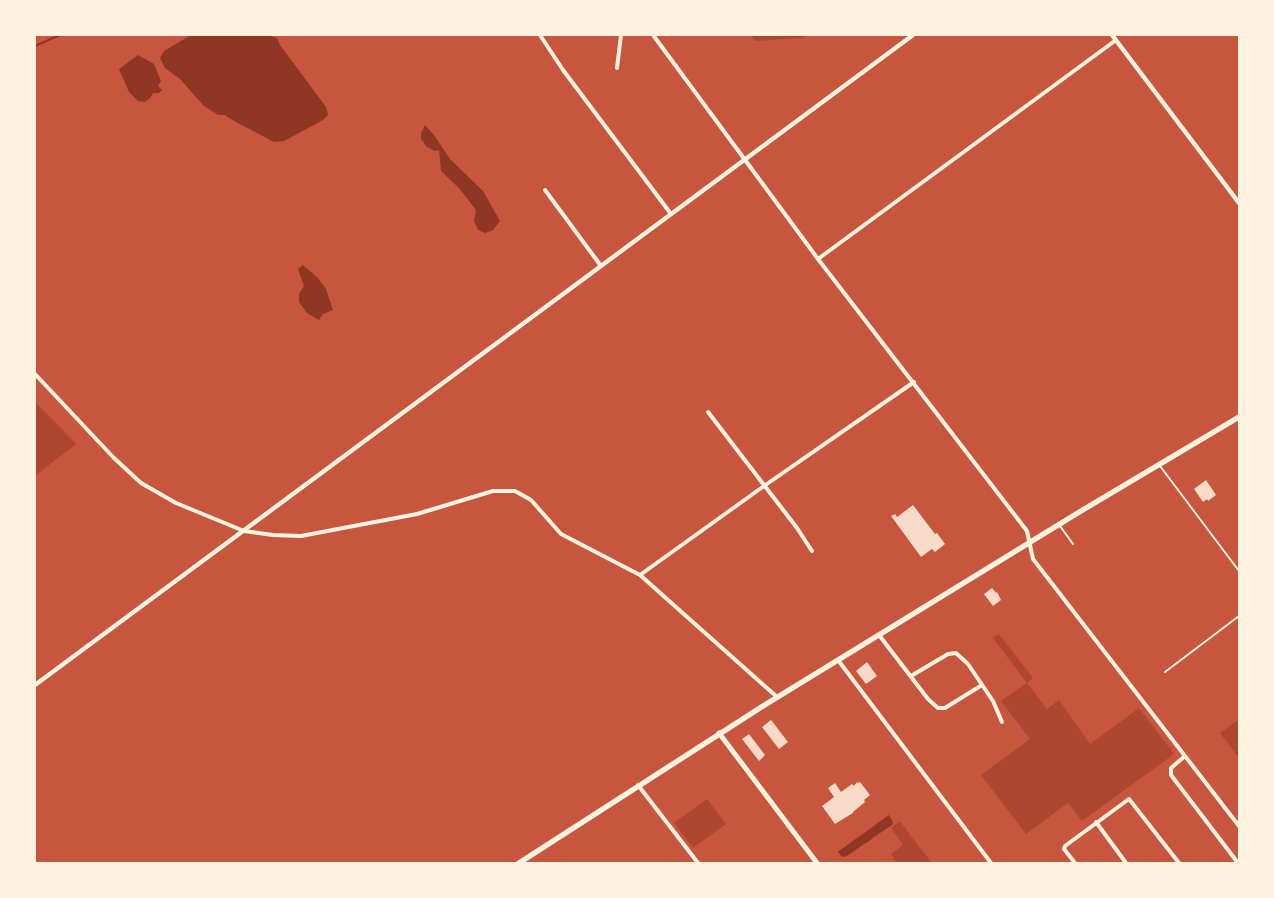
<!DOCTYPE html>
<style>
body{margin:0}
#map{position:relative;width:1274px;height:898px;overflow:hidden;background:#c8553d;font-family:Overpass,sans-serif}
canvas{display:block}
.frame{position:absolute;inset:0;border:36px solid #fff3e0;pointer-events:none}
</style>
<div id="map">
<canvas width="1274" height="898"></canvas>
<div class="frame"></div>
</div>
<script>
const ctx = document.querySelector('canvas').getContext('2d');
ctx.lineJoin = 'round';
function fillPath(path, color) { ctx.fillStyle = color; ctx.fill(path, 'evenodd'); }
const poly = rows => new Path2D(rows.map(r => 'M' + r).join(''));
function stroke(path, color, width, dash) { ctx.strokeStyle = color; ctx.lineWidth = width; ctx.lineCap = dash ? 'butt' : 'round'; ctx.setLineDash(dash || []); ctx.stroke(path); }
const green = poly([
 [751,35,806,35,802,38,755,41],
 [35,402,76,444,35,476],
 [999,634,1033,678,1027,683,1047,709,1059,700,1090,744,1139,708,1174,754,1082,821,1068,803,1026,834,981,775,1030,739,1001,701,1027,683,993,638],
 [1239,719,1239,758,1220,733],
 [707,799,726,824,693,848,674,823],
 [900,821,917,844,932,863,897,863,891,854,903,845,891,828]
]);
const water = poly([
 [191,35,267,35,277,38,280,45,326,107,328,115,323,120,284,141,274,142,234,121,225,115,218,115,204,106,180,79,165,68,160,58,164,51],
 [138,55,154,64,161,81,158,86,162,90,159,93,153,93,150,98,145,102,138,101,129,92,119,69],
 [425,125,434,135,450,159,483,191,500,221,493,230,485,233,478,230,474,221,476,210,459,188,441,171,439,150,435,151,427,147,421,139,421,133],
 [303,265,318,278,326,289,333,310,323,314,319,320,307,313,299,302,299,294,304,286,298,269],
 [889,815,893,822,892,825,874,837,869,841,868,843,867,842,847,856,842,857,838,852,839,851]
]);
const stream = poly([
 [35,46,60,35]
]);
const building = poly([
 [1206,480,1216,495,1208,501,1207,499,1203,502,1194,489],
 [913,505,935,534,937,533,945,544,935,552,932,549,921,557,891,516,895,514,897,517],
 [992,588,996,593,997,592,1001,600,993,606,984,594],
 [867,662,877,676,866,684,856,671],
 [771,720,788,742,779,749,762,727],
 [749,734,765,755,759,761,742,739],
 [857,782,858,783,860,782,870,795,864,800,865,802,853,812,853,813,835,824,822,806,834,797,828,788,835,783,841,792,852,784,854,786]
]);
const service = poly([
 [1160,466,1239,571],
 [1060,526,1073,544],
 [1165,672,1239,616]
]);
const minor = poly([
 [540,35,563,70,671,214],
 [653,35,818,259,1027,531,1033,559,1239,826],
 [617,68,621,35],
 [545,190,601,266],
 [818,259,1116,40],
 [35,374,113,457,141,483,176,503,244,531,273,535,301,536,417,514,493,491,515,491,531,500,561,534,640,575,777,697],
 [708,412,797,528,812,551],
 [640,575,764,486,914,382],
 [879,635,928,699,938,708,945,708,982,685],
 [838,660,991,863],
 [911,676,948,654,956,653,968,664,993,701,1002,722],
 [1185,756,1171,768,1171,775,1238,863],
 [638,785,698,863],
 [1096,822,1126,863],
 [1075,863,1064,849,1065,846,1129,799,1179,863]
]);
const tertiary = poly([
 [1112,35,1239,203],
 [35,685,913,35]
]);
const secondary = poly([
 [719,733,817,863]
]);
const primary = poly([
 [519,863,763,706,1081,511,1239,417]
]);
fillPath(green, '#ae4732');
fillPath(water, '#8f3625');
stroke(stream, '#8f3625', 2);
fillPath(building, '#f7dbc8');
stroke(service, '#fff3e0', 2);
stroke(minor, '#fff3e0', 4);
stroke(tertiary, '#fff3e0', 4.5);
stroke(secondary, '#fff3e0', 5);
stroke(primary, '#fff3e0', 5.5);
</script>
